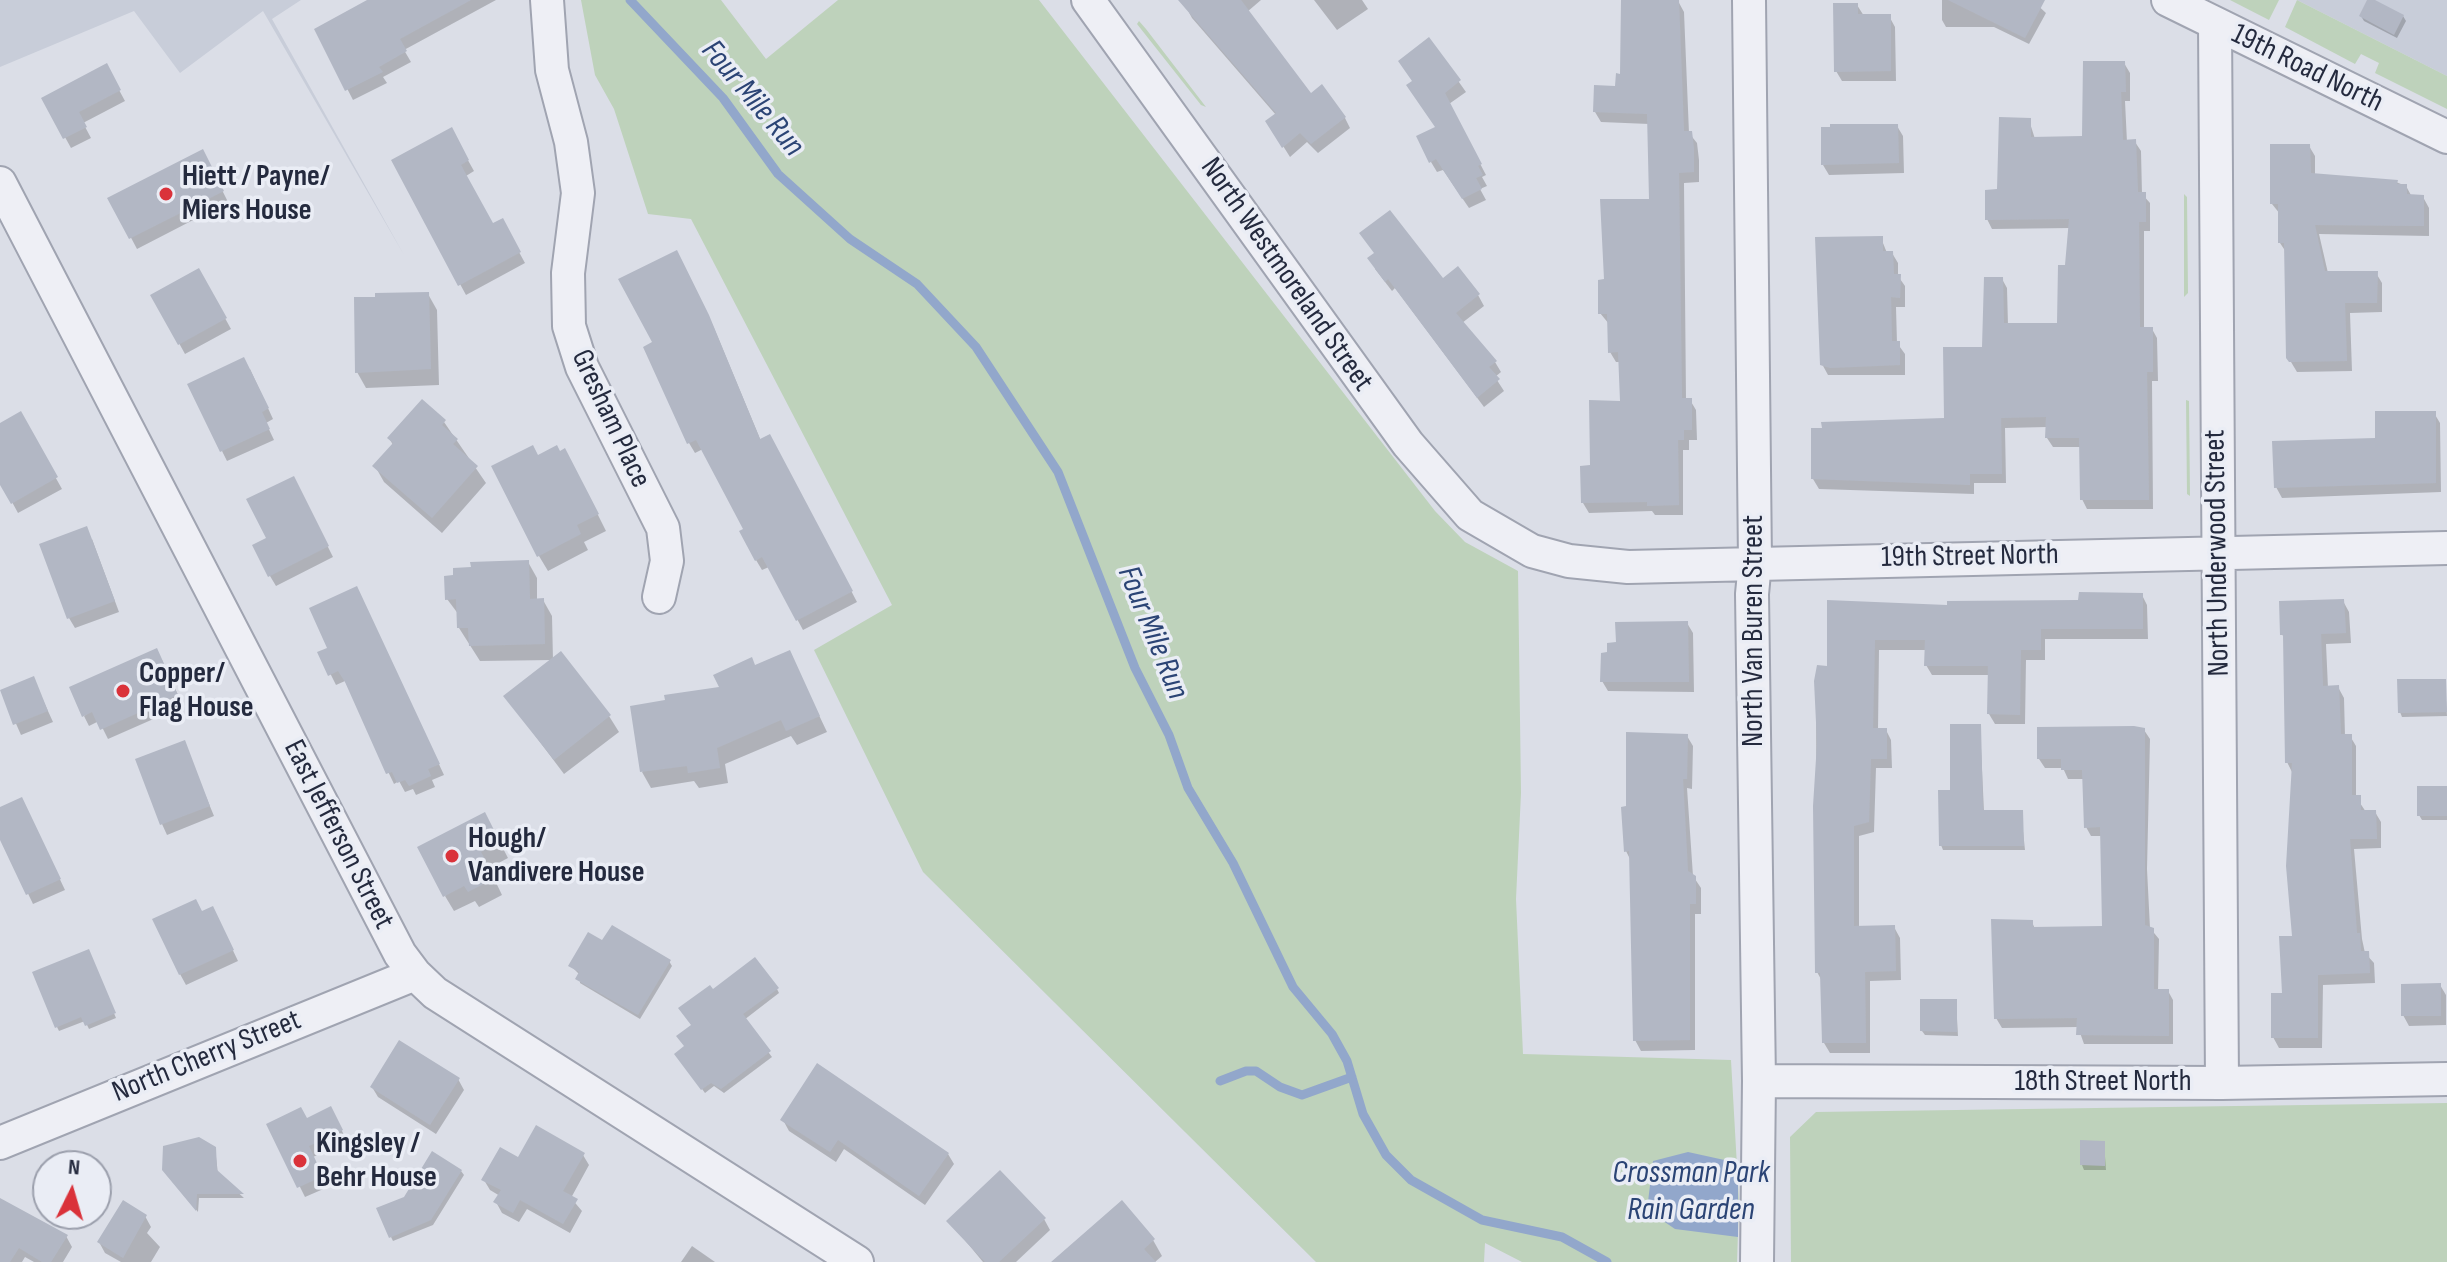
<!DOCTYPE html>
<style>
body{margin:0}
#map{position:relative;width:2447px;height:1262px;overflow:hidden;background:#dbdee7;font-family:"Sofia Sans Condensed",sans-serif}
canvas{display:block}
.north{position:absolute;left:32px;top:1150px;width:80px;height:80px;box-sizing:border-box;background:#eaedf5;border:2px solid #9b9fac;border-radius:50%;rotate:5deg;font-size:22px;font-weight:700;line-height:32px;text-align:center;color:#242a3e}
.north::after{content:'';display:block;margin:auto;width:28px;height:36px;background:#da323a;clip-path:polygon(50% 0,100% 100%,50% 72%,0 100%)}
</style>
<div id="map">
<canvas width="2447" height="1262"></canvas>
<div class="north">N</div>
</div>
<script>
const ctx = document.querySelector('canvas').getContext('2d');
ctx.lineJoin = 'round';
function fillPath(path, color) { ctx.fillStyle = color; ctx.fill(path, 'evenodd'); }
const poly = rows => new Path2D(rows.map(r => 'M' + r).join(''));
function stroke(path, color, width, dash) { ctx.strokeStyle = color; ctx.lineWidth = width; ctx.lineCap = dash ? 'butt' : 'round'; ctx.setLineDash(dash || []); ctx.stroke(path); }
function drawText(font, color, halo, rows, align = 'center') {
  ctx.font = font + ' "Sofia Sans Condensed",sans-serif'; ctx.lineWidth = 7; ctx.setLineDash([]); ctx.textBaseline = 'middle'; ctx.strokeStyle = halo; ctx.fillStyle = color; for (const [text, x, y, turn = 0] of rows) {
    ctx.save(); ctx.translate(x, y); ctx.rotate((+turn || 0) * Math.PI / 180); ctx.textAlign = isNaN(turn) ? turn : align; if (halo) ctx.strokeText(text, 0, 0); ctx.fillText(text, 0, 0); ctx.restore();
  }
}
const built = poly([
 [0,0,301,0,272,19,404,255,263,11,180,73,134,11,0,67],
 [2297,0,2447,0,2447,76]
]);
const green = poly([
 [581,0,721,0,766,59,838,0,1039,0,1435,511,1465,542,1518,571,1521,793,1516,899,1523,1054,1731,1060,1739,1202,1737,1262,1522,1262,1485,1243,1484,1262,1316,1262,923,872,814,650,892,605,691,219,648,214,614,109,595,75],
 [2230,0,2279,0,2269,20],
 [2297,0,2447,76,2447,109,2375,73,2379,63,2361,54,2355,64,2285,27],
 [1139,21,1146,29,1206,107,1201,105,1137,24],
 [2184,194,2187,197,2188,293,2184,297],
 [2186,400,2189,401,2190,496,2187,494],
 [2447,1103,2447,1262,1791,1262,1790,1137,1816,1112]
]);
const water = poly([
 [1688,1152,1738,1163,1738,1237,1675,1229,1647,1210,1653,1161]
]);
const shadow = poly([
 [371,0,496,0,404,50,411,62,383,77,387,83,353,100,317,30],
 [1195,0,1261,0,1247,12,1311,96,1345,118,1350,128,1318,153,1307,142,1290,157,1268,122,1276,115,1192,18,1186,7],
 [1314,0,1362,0,1368,9,1337,30],
 [1623,0,1678,1,1684,12,1689,133,1697,143,1699,160,1699,182,1684,183,1686,400,1690,400,1696,410,1697,440,1689,440,1689,450,1683,450,1683,515,1655,515,1652,511,1589,513,1583,503,1592,467,1622,403,1621,362,1616,362,1610,352,1609,324,1600,313,1651,201,1649,124,1601,122,1595,112,1617,88,1622,76],
 [1942,0,2032,0,2046,13,2029,44,1994,27,1946,27,1942,20],
 [2371,0,2403,16,2406,21,2397,38,2364,21,2361,16],
 [1857,5,1864,16,1889,16,1895,27,1896,81,1842,81,1836,71],
 [1429,40,1466,92,1449,104,1486,175,1482,177,1487,186,1480,189,1486,200,1469,208,1443,170,1437,172,1431,162,1437,128,1414,82],
 [2124,63,2130,73,2130,101,2125,101,2127,142,2135,142,2141,151,2142,194,2150,203,2150,231,2144,231,2144,329,2152,329,2157,338,2158,381,2152,381,2153,509,2087,509,2082,499,2082,447,2053,447,2047,438,2047,427,2005,428,2006,483,1974,483,1974,494,1819,489,1813,479,1823,424,1946,420,1983,349,2002,279,2007,288,2008,325,2059,325,2071,228,1992,229,1987,219,2029,120,2035,139,2084,137],
 [106,66,125,101,83,123,91,138,71,148,44,99],
 [1897,126,1903,136,1904,173,1829,175,1823,165],
 [451,130,474,171,466,176,492,226,502,221,525,263,466,295,393,161],
 [2309,146,2315,156,2315,175,2396,182,2406,186,2412,197,2423,197,2429,208,2429,236,2319,234,2328,273,2376,273,2382,283,2382,312,2350,313,2352,371,2297,372,2291,362,2286,252,2280,243,2280,214,2272,204],
 [208,162,228,202,137,249,110,198],
 [1881,238,1887,253,1892,253,1898,263,1898,276,1905,286,1905,307,1896,307,1897,343,1905,354,1905,375,1828,375,1822,364],
 [1375,254,1478,295,1484,306,1462,323,1495,362,1501,372,1495,377,1504,391,1484,407,1395,288,1392,291,1375,269],
 [682,263,714,328,761,441,775,446,857,602,803,630,769,567,762,570,756,560,742,532,745,530,703,449,695,453,689,443,654,343],
 [199,271,231,329,185,354,153,296],
 [428,294,437,310,439,385,366,388,357,372],
 [250,369,273,419,266,423,274,440,227,461,222,451],
 [2434,413,2440,423,2441,492,2282,498,2276,487],
 [20,414,62,489,18,513,0,480,0,425],
 [444,422,486,483,442,533,384,482,375,466,393,445,389,438],
 [538,457,574,467,606,531,584,542,588,550,548,571,539,556],
 [299,489,333,557,276,586,270,576,268,539],
 [92,539,119,612,75,628,69,618],
 [528,562,537,578,537,600,543,600,552,616,553,660,480,661,459,628,459,615,447,599],
 [2142,595,2147,605,2148,639,2045,639,2045,660,2026,660,2025,724,1995,724,1989,714,1990,675,1932,675,1926,665,1927,650,1879,650,1878,730,1886,730,1891,740,1892,768,1876,768,1874,832,1859,836,1859,928,1894,927,1900,938,1901,980,1870,981,1870,1053,1830,1053,1824,1043,1822,981,1817,972,1816,681,1829,668,1829,602,1949,607,2080,602],
 [362,599,444,775,432,780,435,787,416,795,413,789,405,792,399,781,394,784,345,681,336,685,320,653,330,649],
 [2343,601,2349,612,2351,643,2326,644,2328,688,2338,687,2344,698,2345,736,2350,736,2356,746,2356,797,2366,812,2375,812,2381,822,2381,848,2354,849,2362,939,2365,953,2374,963,2375,983,2323,985,2322,1048,2279,1048,2273,1037,2294,938,2293,774,2287,762,2285,640,2282,634],
 [1687,623,1693,633,1694,692,1608,691,1602,681,1609,654],
 [789,652,827,732,797,745,791,736,725,764,728,783,699,788,694,781,651,788,642,772,722,688,755,667],
 [162,660,183,706,108,739,99,721,89,726,84,716],
 [33,678,53,722,21,735,2,692],
 [2445,681,2447,716,2402,717,2400,712],
 [506,697,609,716,619,732,564,774],
 [1980,726,1984,812,2021,812,2025,850,1943,850,1941,845,1952,792],
 [2144,730,2150,739,2147,869,2150,928,2159,939,2158,991,2168,991,2173,1000,2173,1044,2084,1044,2078,1027,2002,1028,1996,1018,2032,922,2035,929,2104,928,2102,836,2091,836,2086,827,2085,779,2068,779,2063,768,2045,768,2039,759],
 [1687,736,1693,746,1692,789,1687,788,1693,876,1701,888,1701,914,1695,914,1695,1050,1641,1051,1635,1040,1631,861,1626,851,1628,808],
 [184,743,214,816,167,835,162,824],
 [2447,788,2447,820,2422,820,2419,815],
 [0,809,27,810,65,890,33,904,0,835],
 [494,831,508,858,489,868,502,895,479,907,475,901,454,911,445,896],
 [202,914,218,919,238,961,186,985,180,974],
 [603,943,669,961,672,966,640,1019,580,983,580,975,571,966],
 [90,956,116,1018,89,1029,85,1021,59,1031,57,1027],
 [2440,985,2446,995,2446,1025,2409,1026,2403,1015],
 [777,989,779,993,744,1020,772,1057,724,1093,714,1086,705,1093,679,1058,713,992],
 [1956,1001,1958,1036,1925,1035,1922,1031],
 [458,1079,464,1090,436,1134,378,1097,372,1087],
 [336,1119,347,1141,313,1157,328,1187,305,1197,269,1125],
 [783,1120,948,1154,954,1164,925,1205,844,1149,836,1162,789,1131],
 [2104,1143,2106,1170,2084,1170,2082,1165],
 [215,1148,218,1174,244,1198,199,1198,198,1212,167,1175],
 [583,1155,589,1165,571,1198,582,1211,570,1233,527,1209,519,1222,502,1213,496,1202,500,1196,490,1190,484,1180,519,1160],
 [461,1171,464,1175,433,1225,393,1241,391,1237],
 [0,1200,66,1236,72,1247,63,1262,34,1262,25,1257,22,1262,0,1262],
 [145,1216,151,1227,147,1233,160,1247,151,1262,121,1262,105,1253,99,1242],
 [1044,1219,1050,1230,1016,1262,983,1262,949,1221],
 [1153,1240,1162,1256,1155,1262,1083,1262],
 [692,1246,715,1262,681,1262]
]);
const stream = poly([
 [630,0,723,98,778,174,850,239,917,284,976,347,1058,472,1135,668,1169,735,1188,788,1233,863,1293,987,1332,1034,1347,1061,1363,1114,1386,1155,1411,1180,1482,1220,1562,1237,1607,1262],
 [1220,1081,1246,1071,1256,1071,1280,1087,1302,1095,1352,1077]
]);
const building = poly([
 [367,0,471,0,400,39,407,51,379,67,383,72,345,91,314,29],
 [1178,0,1241,0,1311,93,1322,84,1346,117,1311,144,1300,133,1282,148,1265,121,1276,113],
 [1621,0,1679,0,1684,131,1692,131,1694,148,1694,172,1679,173,1682,398,1692,398,1692,430,1684,430,1684,440,1678,440,1679,505,1647,506,1647,502,1581,503,1580,466,1590,465,1589,400,1620,401,1618,352,1608,353,1607,314,1598,314,1598,280,1604,279,1600,199,1649,199,1647,114,1593,112,1594,85,1615,86,1616,73,1620,74],
 [1948,0,2045,0,2025,38],
 [2367,0,2375,0,2404,15,2394,35,2359,16],
 [1833,3,1858,3,1858,14,1891,14,1891,71,1834,72],
 [1429,37,1461,80,1445,93,1482,164,1478,166,1483,175,1476,178,1482,189,1462,199,1436,159,1429,163,1416,136,1435,127,1406,85,1412,81,1398,61],
 [2083,61,2125,61,2126,92,2121,92,2123,140,2136,139,2138,192,2146,192,2146,222,2139,222,2140,327,2153,327,2153,372,2147,372,2149,500,2080,500,2079,438,2045,438,2046,417,2001,418,2002,474,1970,474,1970,485,1811,479,1811,428,1822,428,1821,422,1944,418,1943,347,1982,347,1984,277,2003,277,2004,323,2057,323,2058,265,2065,265,2069,219,1985,220,1985,190,1997,189,1999,117,2031,118,2031,137,2082,136],
 [107,63,121,90,79,112,87,127,63,139,41,98],
 [1830,124,1898,124,1899,163,1821,165,1821,127,1830,127],
 [452,127,469,160,461,165,493,223,503,218,521,252,458,286,391,160],
 [2270,144,2310,144,2311,173,2398,180,2397,184,2407,184,2407,194,2424,195,2424,226,2315,225,2325,271,2378,271,2377,303,2345,303,2347,361,2289,362,2286,358,2284,243,2278,243,2278,204,2270,204],
 [203,149,224,191,129,239,107,198],
 [1390,210,1443,278,1458,266,1480,294,1456,313,1497,361,1489,367,1500,379,1477,398,1388,279,1385,282,1367,258,1374,253,1359,233],
 [1883,236,1883,251,1893,251,1894,274,1901,274,1900,298,1891,297,1892,341,1900,341,1900,365,1830,368,1820,365,1815,237],
 [677,250,709,315,760,439,770,434,853,591,796,621,762,557,755,561,739,531,743,529,696,440,687,444,643,347,652,342,618,279],
 [199,268,227,318,178,345,150,295],
 [429,292,431,369,355,373,354,297,375,297,375,293],
 [244,357,269,408,262,412,270,429,220,452,187,384],
 [422,399,446,420,442,425,458,439,453,444,478,466,432,518,372,466,393,443,387,438],
 [21,411,58,477,11,504,0,485,0,423],
 [2375,411,2436,411,2436,483,2274,488,2272,441,2375,438],
 [533,445,538,455,557,445,560,451,565,448,599,514,577,525,581,534,537,557,491,466],
 [294,476,329,546,268,577,252,545,266,538,246,499],
 [87,526,115,601,67,619,39,544],
 [529,560,530,599,544,598,545,644,469,646,468,628,457,628,456,599,445,600,444,576,453,575,453,568,471,567,470,562],
 [357,586,440,764,428,769,431,776,409,786,405,780,397,783,392,772,386,774,345,682,338,671,328,676,317,652,327,648,309,608],
 [2079,592,2143,593,2143,629,2041,629,2041,650,2021,650,2020,715,1987,714,1988,666,1924,666,1925,640,1875,640,1873,728,1887,728,1887,759,1871,759,1869,822,1854,826,1854,926,1895,925,1896,971,1865,972,1866,1043,1822,1043,1820,973,1815,973,1813,806,1817,743,1814,681,1817,665,1827,666,1827,600,1947,605,1947,601,2078,600],
 [2344,599,2346,633,2321,634,2323,686,2339,685,2341,734,2352,734,2352,795,2361,795,2361,810,2376,810,2377,839,2350,839,2357,933,2360,933,2361,951,2369,951,2370,973,2318,975,2318,1038,2271,1038,2271,993,2282,993,2279,936,2292,936,2286,866,2292,763,2285,763,2283,635,2280,635,2279,601],
 [1688,621,1689,682,1600,682,1601,653,1607,652,1607,643,1616,642,1615,622],
 [157,648,178,695,100,730,92,712,82,717,69,687],
 [790,650,820,716,786,731,781,720,717,748,720,768,688,773,687,766,640,772,630,706,665,700,664,695,719,687,713,675,752,657,755,665],
 [561,651,611,715,554,760,503,696],
 [34,676,48,711,13,725,0,690],
 [2397,679,2446,679,2447,712,2398,713],
 [1950,724,1981,724,1983,810,2023,810,2024,846,1939,846,1938,790,1950,790],
 [2134,726,2145,728,2145,925,2154,928,2154,989,2169,989,2169,1036,2076,1035,2077,1018,1994,1019,1991,919,2033,920,2033,927,2102,926,2100,827,2084,828,2082,770,2061,770,2061,759,2037,759,2037,727],
 [1626,732,1688,734,1687,779,1683,779,1688,871,1696,876,1696,904,1690,904,1690,1040,1633,1041,1629,851,1624,852,1621,807,1626,806],
 [185,740,210,806,160,825,135,759],
 [2417,786,2447,786,2447,816,2417,816],
 [22,797,61,879,26,895,0,840,0,807],
 [485,812,500,842,481,852,495,878,468,892,464,886,443,897,417,847],
 [196,899,202,911,213,906,234,950,179,975,152,919],
 [612,925,671,960,638,1015,575,979,579,972,568,966,588,932,602,940],
 [89,949,116,1013,85,1026,81,1017,55,1028,32,972],
 [755,957,779,988,743,1014,771,1051,721,1089,711,1083,701,1090,674,1054,684,1046,676,1036,691,1025,678,1008,710,985,713,989],
 [2441,983,2441,1016,2401,1016,2401,984],
 [1920,999,1957,999,1957,1032,1920,1031],
 [399,1040,460,1078,430,1125,370,1087],
 [817,1063,949,1153,919,1196,838,1140,830,1152,780,1120],
 [331,1106,343,1130,309,1146,323,1176,297,1188,266,1124,301,1107,307,1118],
 [536,1125,585,1153,563,1191,578,1199,563,1224,520,1200,513,1213,493,1202,501,1190,481,1180,500,1147,518,1157],
 [199,1137,216,1147,217,1170,244,1194,197,1194,196,1211,162,1170,163,1146],
 [2080,1140,2105,1141,2105,1166,2080,1165],
 [432,1151,462,1170,431,1220,389,1238,376,1208,404,1197],
 [1000,1170,1046,1218,999,1262,985,1262,946,1221],
 [0,1198,68,1235,51,1262,42,1262,19,1248,10,1262,0,1262],
 [123,1200,147,1215,123,1258,97,1242],
 [1122,1200,1155,1239,1144,1249,1156,1262,1051,1262]
]);
const minor = poly([
 [547,0,552,70,571,142,578,193,568,273,569,326,582,367,663,528,667,561,659,597],
 [1088,0,1408,444,1470,515,1532,551,1569,561,1628,567,2447,548],
 [1749,0,1755,562,1752,594,1759,1081,1757,1262],
 [2168,0,2447,137],
 [2215,24,2222,1083],
 [0,183,400,954,415,974,435,993,857,1262],
 [1759,1081,2222,1083,2447,1079],
 [0,1143,415,974]
]);
const markers = [
 [166,194,8,"#da323a"],
 [123,691,8,"#da323a"],
 [452,856,8,"#da323a"],
 [300,1161,8,"#da323a"]
];
const streetNames = [
 ["19th Road North",2307,69,26],
 ["North Westmoreland Street",1286,275,55],
 ["Gresham Place",610,419,65],
 ["North Underwood Street",2218,553,-91],
 ["19th Street North",1970,557,-1],
 ["North Van Buren Street",1754,631,-90],
 ["East Jefferson Street",338,835,63],
 ["North Cherry Street",207,1057,-22],
 ["18th Street North",2103,1082]
];
const poiNames = [
 ["Hiett / Payne/",182,177],
 ["Miers House",182,211],
 ["Copper/",139,674],
 ["Flag House",139,708],
 ["Hough/",468,839],
 ["Vandivere House",468,873],
 ["Kingsley /",316,1144],
 ["Behr House",316,1178]
];
const waterNames = [
 ["Four Mile Run",752,99,50],
 ["Four Mile Run",1152,633,68],
 ["Crossman Park",1691,1174],
 ["Rain Garden",1691,1211]
];
fillPath(built, '#c8cdd9');
fillPath(green, '#bed2bb');
fillPath(water, '#92a7cb');
fillPath(shadow, '#0003');
stroke(stream, '#92a7cb', 9);
fillPath(building, '#b2b7c4');
stroke(minor, '#a0a4b1', 36);
stroke(minor, '#eeeff5', 32);
for (const [x, y, r, color] of markers) { const dot = new Path2D(); dot.arc(x, y, r, 0, 2 * Math.PI); ctx.fillStyle = color; ctx.fill(dot); stroke(dot, '#eaedf5', 3); }
drawText('30px', '#242a3e', '#eaedf5', streetNames);
drawText('bold 30px', '#242a3e', '#eaedf5', poiNames, 'left');
drawText('italic 32px', '#2b4475', '#eaedf5', waterNames);
</script>
